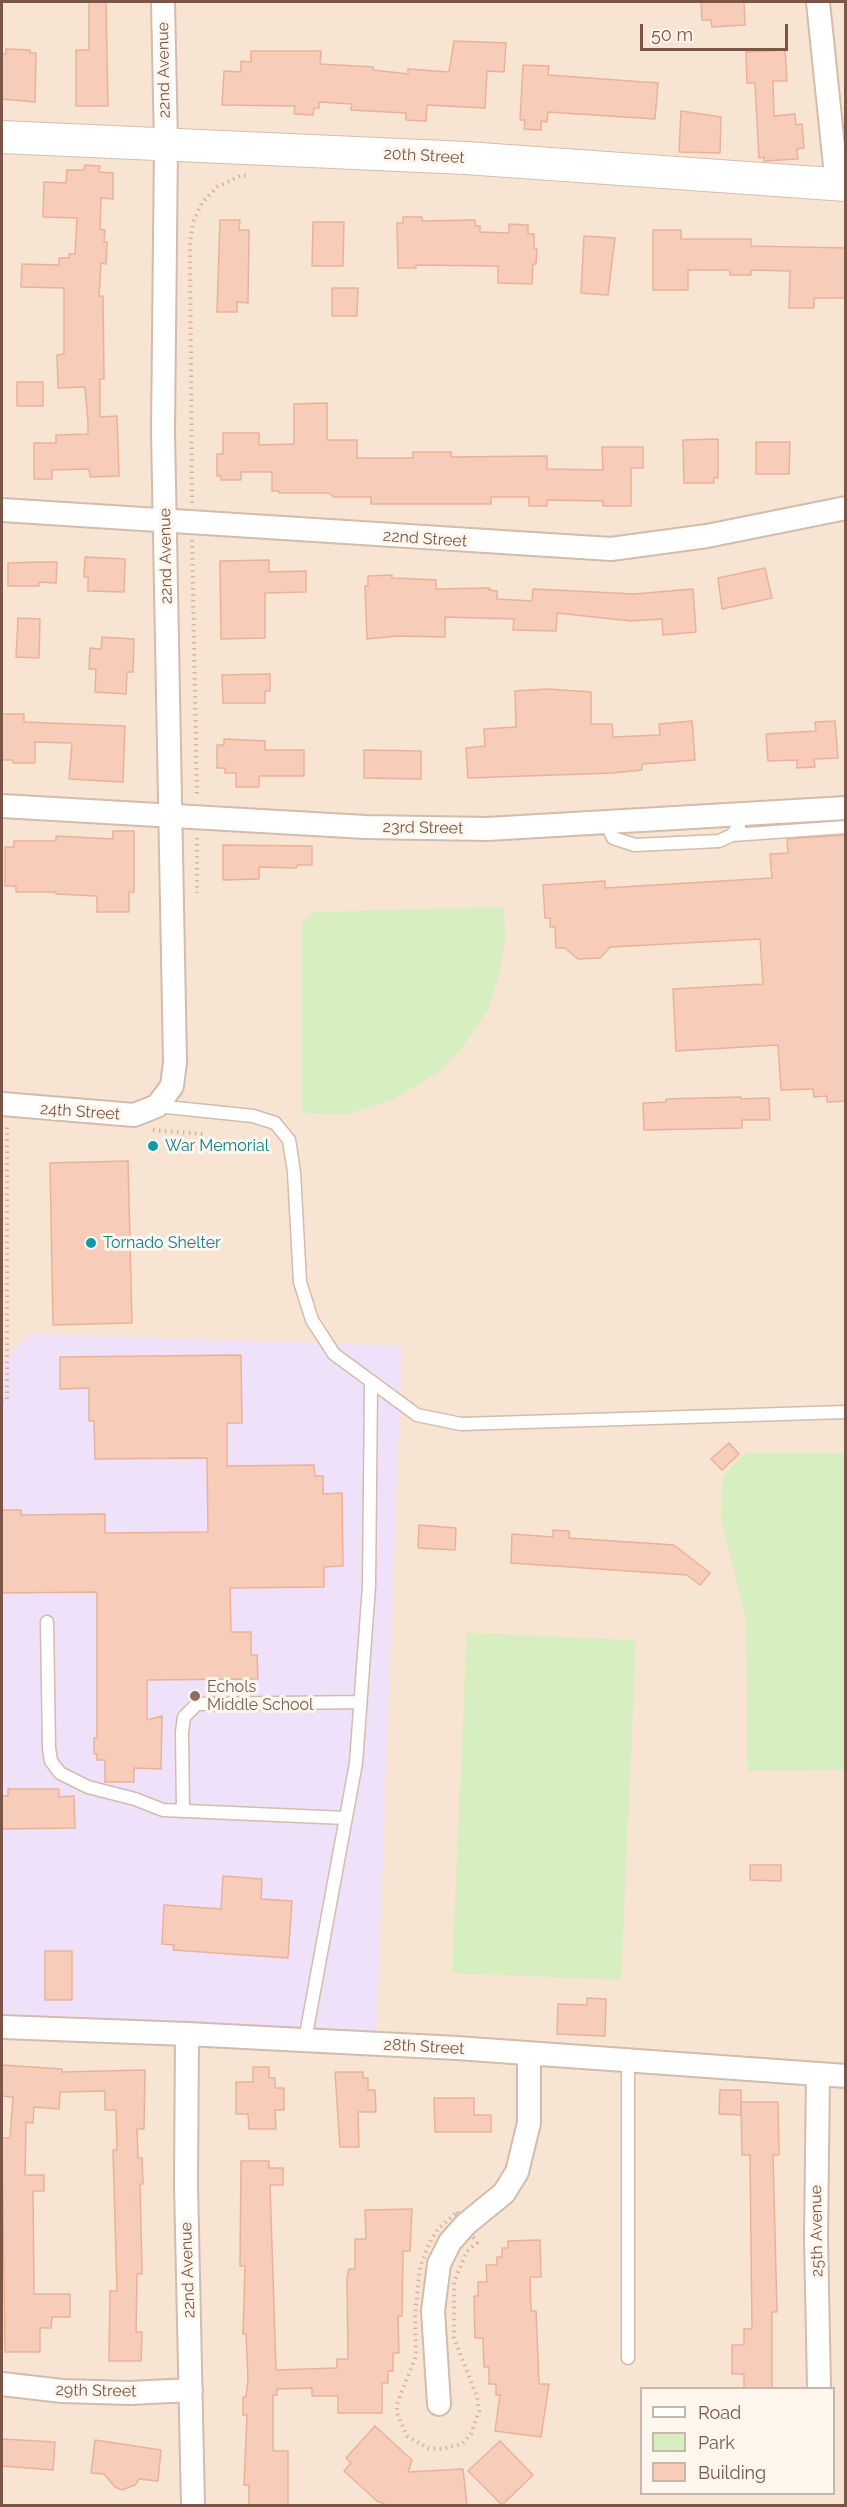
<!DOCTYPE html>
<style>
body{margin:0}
#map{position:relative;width:847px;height:2507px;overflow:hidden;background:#fff3e5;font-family:Raleway,sans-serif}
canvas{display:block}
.frame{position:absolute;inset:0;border:3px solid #7b5547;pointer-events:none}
.legend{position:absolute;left:640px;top:2387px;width:195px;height:108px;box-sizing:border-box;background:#fff7ee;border:2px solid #cab6ab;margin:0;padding:8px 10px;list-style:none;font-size:18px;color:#7b5547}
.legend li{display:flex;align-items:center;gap:12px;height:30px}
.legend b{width:30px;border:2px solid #cab6ab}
.scale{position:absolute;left:640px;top:24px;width:148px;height:27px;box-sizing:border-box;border:3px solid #7b5547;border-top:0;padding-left:8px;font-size:18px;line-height:21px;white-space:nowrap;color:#7b5547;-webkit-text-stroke:4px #fff7ee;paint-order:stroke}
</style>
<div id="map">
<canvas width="847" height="2507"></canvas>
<div class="frame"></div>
<ul class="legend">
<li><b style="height:8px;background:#fff"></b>Road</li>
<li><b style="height:16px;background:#d7eec1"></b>Park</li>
<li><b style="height:16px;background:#f7cdba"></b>Building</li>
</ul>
<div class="scale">50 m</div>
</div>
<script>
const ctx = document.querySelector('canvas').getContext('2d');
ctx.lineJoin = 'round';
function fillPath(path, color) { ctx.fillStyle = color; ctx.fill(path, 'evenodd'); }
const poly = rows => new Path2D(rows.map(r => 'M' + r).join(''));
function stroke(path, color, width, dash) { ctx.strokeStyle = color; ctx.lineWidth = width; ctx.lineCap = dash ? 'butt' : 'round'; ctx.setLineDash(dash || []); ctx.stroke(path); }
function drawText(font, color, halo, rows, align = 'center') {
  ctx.font = font + ' Raleway,sans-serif'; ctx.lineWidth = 6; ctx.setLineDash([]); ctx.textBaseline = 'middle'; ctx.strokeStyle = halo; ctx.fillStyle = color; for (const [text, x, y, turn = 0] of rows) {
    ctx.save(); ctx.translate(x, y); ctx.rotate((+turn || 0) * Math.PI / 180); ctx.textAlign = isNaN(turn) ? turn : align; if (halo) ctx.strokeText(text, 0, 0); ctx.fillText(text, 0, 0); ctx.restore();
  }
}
const residential = poly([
 [2,2,845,2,845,2505,2,2506],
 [642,2388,834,2388,834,2494,642,2494]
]);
const education = poly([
 [29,1334,402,1346,376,2044,2,2027,2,1365]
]);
const green = poly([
 [504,907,505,939,501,968,489,1008,464,1045,439,1072,394,1099,347,1114,302,1113,302,924,313,912],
 [746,1453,845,1453,845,1770,748,1771,746,1619,721,1518,723,1476],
 [467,1633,636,1640,621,1980,452,1973]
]);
const building = poly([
 [89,2,106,2,108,106,76,106,76,50,89,50,89,2],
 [701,2,744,2,745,25,712,27,711,20,702,20,701,2],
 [454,41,506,43,504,72,487,71,485,108,427,105,426,121,406,120,406,113,351,110,352,104,319,102,319,108,314,108,313,115,294,114,295,106,222,105,224,71,241,72,241,61,251,62,251,51,321,51,320,64,373,67,373,70,408,74,408,69,449,72,454,41],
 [6,49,30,50,30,53,36,53,35,102,2,99,2,54,6,54,6,49],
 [785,50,787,81,773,81,774,116,795,114,796,125,802,124,804,148,797,149,798,159,764,161,764,157,759,158,755,83,747,83,746,52,785,50],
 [523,65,549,66,548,75,658,83,655,119,548,112,547,122,541,121,541,130,524,129,525,120,520,120,523,65],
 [681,111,721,117,720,153,679,152,681,111],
 [85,165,100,166,99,172,113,173,113,199,101,198,100,229,105,230,104,242,107,242,106,264,101,263,99,296,103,296,104,379,100,379,100,417,117,416,119,476,90,477,89,469,52,470,52,479,34,479,34,443,56,443,56,435,88,434,88,422,85,387,58,388,57,355,64,354,64,288,21,287,22,264,59,265,59,258,69,258,69,254,75,254,77,218,43,217,44,182,66,183,67,170,84,170,85,165],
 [403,217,422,217,422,221,475,220,475,226,480,226,480,232,509,233,509,224,528,225,528,234,534,234,534,249,537,249,536,264,533,264,532,284,498,283,498,266,416,265,416,268,398,268,397,223,403,223,403,217],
 [220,220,240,220,239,230,249,230,248,303,237,302,237,312,217,312,220,220],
 [313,222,344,222,343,266,312,266,313,222],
 [653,230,681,230,681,239,751,239,751,246,846,248,846,298,814,298,814,308,789,308,790,271,751,270,751,275,730,275,730,270,688,270,688,290,653,290,653,230],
 [584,236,615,238,608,295,581,293,584,236],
 [332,288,358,288,357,316,332,316,332,288],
 [17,382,43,382,43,406,17,406,17,382],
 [327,403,327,440,357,440,357,458,413,458,413,452,451,452,451,457,547,456,547,469,603,470,602,447,643,447,643,468,631,468,631,506,603,506,603,501,547,500,547,506,529,506,529,497,491,497,491,504,371,504,371,497,334,497,329,493,279,493,279,491,272,491,272,472,241,472,241,480,221,480,221,476,217,476,217,454,223,454,223,433,259,433,259,445,294,444,294,404,327,403],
 [718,439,718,478,714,478,714,483,684,483,683,440,718,439],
 [756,442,790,442,789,474,756,474,756,442],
 [85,557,125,559,124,592,88,591,88,577,84,577,85,557],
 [269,560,269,572,306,571,306,592,265,593,265,638,221,639,220,561,269,560],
 [40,562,57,562,56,583,39,582,39,586,8,586,8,563,40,562],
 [765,568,772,598,722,609,718,578,765,568],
 [392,575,392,578,436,580,436,589,490,588,489,590,497,591,497,599,532,601,533,589,634,594,693,589,696,632,663,635,662,619,631,621,557,613,556,631,513,630,514,619,445,617,445,637,397,636,367,639,365,586,368,586,368,576,392,575],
 [18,618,40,619,39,658,16,657,18,618],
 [102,637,134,639,133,672,127,672,126,694,95,692,96,669,89,669,90,648,101,649,102,637],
 [270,674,270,691,265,691,265,703,223,703,222,675,270,674],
 [547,689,591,692,591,724,612,724,613,737,660,735,659,724,692,721,695,760,642,764,642,770,612,773,468,778,466,748,485,746,484,729,516,727,515,691,547,689],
 [2,714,24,714,24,722,125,726,123,782,69,779,72,743,35,742,35,763,13,763,13,760,2,760,2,714],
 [835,721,838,758,814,759,815,767,797,768,797,760,768,761,766,734,816,731,815,722,835,721],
 [224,739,265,741,265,750,304,750,304,776,259,776,259,787,236,787,236,773,225,773,225,768,217,768,217,745,224,745,224,739],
 [364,750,421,751,421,779,364,778,364,750],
 [113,831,134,831,134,892,129,892,129,912,97,912,97,896,56,894,56,892,16,892,16,886,5,886,5,847,14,847,14,841,56,841,56,836,113,839,113,831],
 [846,835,846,1101,827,1102,827,1096,814,1097,813,1089,781,1090,778,1045,676,1051,673,989,763,984,760,939,610,947,600,958,578,959,565,948,556,948,555,927,550,927,550,918,545,918,543,885,605,881,605,888,772,878,770,854,788,853,787,839,846,835],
 [223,845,312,846,312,865,297,865,296,868,259,867,259,879,223,880,223,845],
 [741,1097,741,1099,769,1098,770,1120,742,1120,742,1128,644,1130,643,1103,666,1102,666,1099,741,1097],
 [128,1161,132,1323,53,1325,50,1163,128,1161],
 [241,1355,242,1423,227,1423,227,1466,314,1465,315,1476,323,1476,323,1494,342,1493,343,1566,324,1567,324,1587,230,1588,231,1632,251,1632,251,1655,257,1655,258,1679,147,1680,147,1720,162,1716,161,1769,134,1768,134,1782,105,1782,105,1760,97,1760,97,1754,94,1754,94,1738,97,1738,97,1592,2,1593,2,1510,21,1510,21,1515,105,1514,105,1533,208,1532,207,1458,95,1459,94,1421,89,1421,89,1388,60,1389,60,1357,241,1355],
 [729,1443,739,1454,722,1470,711,1459,729,1443],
 [419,1525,456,1528,455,1550,418,1548,419,1525],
 [553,1530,569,1531,569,1538,674,1545,710,1573,700,1585,687,1575,511,1563,512,1534,553,1537,553,1530],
 [8,1789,59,1789,59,1797,74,1796,75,1828,2,1829,2,1796,8,1796,8,1789],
 [750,1865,781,1865,781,1881,750,1880,750,1865],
 [223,1876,262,1879,261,1899,292,1901,288,1958,173,1950,174,1945,162,1944,164,1905,221,1909,223,1876],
 [45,1951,72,1951,72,2000,45,2000,45,1951],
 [587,1998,606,1999,605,2036,557,2034,558,2004,587,2005,587,1998],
 [2,2065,62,2069,62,2072,145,2070,144,2129,137,2129,138,2158,142,2158,143,2184,140,2184,142,2274,137,2274,136,2332,142,2332,141,2361,109,2361,110,2291,117,2291,113,2150,117,2150,116,2110,105,2110,105,2091,60,2092,59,2109,34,2107,33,2123,26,2122,25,2175,44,2175,44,2191,33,2191,34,2294,70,2294,70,2317,52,2317,51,2328,40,2328,40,2352,5,2352,2,2138,10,2138,13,2097,2,2096,2,2065],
 [253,2067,269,2067,269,2078,275,2078,275,2088,284,2088,284,2110,275,2110,276,2129,249,2129,248,2114,236,2114,236,2082,253,2082,253,2067],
 [335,2072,363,2072,363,2078,368,2078,368,2090,375,2090,376,2112,358,2112,359,2147,340,2147,335,2072],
 [720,2090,741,2090,741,2115,719,2114,720,2090],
 [434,2098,474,2098,474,2115,491,2115,491,2132,435,2132,434,2098],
 [741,2102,778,2102,779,2155,773,2155,777,2312,772,2312,772,2388,744,2388,744,2374,732,2374,732,2345,744,2345,744,2329,752,2329,750,2155,742,2155,741,2102],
 [241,2161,269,2161,269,2168,283,2168,283,2185,270,2185,276,2370,337,2368,337,2359,348,2359,347,2278,349,2269,355,2269,355,2239,366,2239,365,2210,412,2209,410,2251,403,2251,402,2316,398,2316,399,2353,393,2353,393,2371,388,2371,388,2383,382,2383,382,2413,338,2413,338,2396,312,2396,312,2388,277,2389,277,2395,273,2395,273,2451,288,2451,288,2505,249,2505,249,2485,244,2485,247,2415,243,2415,243,2397,246,2397,248,2380,246,2334,243,2334,245,2266,240,2266,241,2161],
 [540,2240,541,2277,530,2277,531,2311,536,2311,539,2384,549,2384,541,2437,495,2431,500,2395,496,2395,496,2384,489,2384,489,2367,484,2367,483,2338,475,2338,474,2296,478,2296,478,2282,487,2282,486,2265,497,2265,497,2257,502,2257,502,2248,508,2248,508,2241,540,2240],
 [375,2426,412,2460,408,2472,463,2469,467,2505,387,2505,377,2501,344,2471,351,2463,346,2458,375,2426],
 [2,2439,55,2442,53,2470,2,2466,2,2439],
 [95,2440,161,2450,158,2481,139,2479,135,2485,122,2490,115,2487,104,2474,91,2473,95,2440],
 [500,2441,533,2475,502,2505,468,2471,500,2441]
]);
const path = poly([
 [192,503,190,241,193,222,202,203,217,187,240,176,250,175],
 [192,540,197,797],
 [197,838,197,893],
 [153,1130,203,1134],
 [2,1400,7,1400,7,1125],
 [457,2212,477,2243,467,2251,454,2282,454,2338,477,2397,479,2411,471,2434,462,2444,442,2449,428,2448,407,2436,397,2413,397,2404,416,2356,415,2314,420,2267,429,2244,438,2229,457,2212]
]);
const lane = poly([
 [607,824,613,838,635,845,719,841,732,835,739,826,739,815],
 [732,835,846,827],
 [157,1106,253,1116,275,1123,289,1140,294,1172,300,1282,312,1320,334,1354,417,1415,461,1424,846,1412],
 [47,1622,49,1748,51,1761,60,1773,88,1787,135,1799,163,1810,346,1818],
 [183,1811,182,1732,184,1717,197,1704,360,1702],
 [305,2040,356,1763,369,1586,371,1384],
 [628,2062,628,2358]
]);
const street = poly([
 [818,2,837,185],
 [2,510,611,549,707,536,846,508],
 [2,806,365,827,487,829,846,808],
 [2,1104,134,1115,157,1106,172,1086,175,1062,163,431,166,144,163,2],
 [2,2027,187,2034,457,2048,846,2076],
 [187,2034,186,2184,193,2506],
 [818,2074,816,2237,819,2388],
 [2,2384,62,2391,130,2393,191,2390],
 [439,2404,433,2311,439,2264,450,2242,466,2224,504,2193,517,2172,529,2123,529,2054]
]);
const secondary = poly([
 [2,137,466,158,846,185]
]);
const markers = [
 [153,1146,6,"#0f9aa8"],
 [91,1243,6,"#0f9aa8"],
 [195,1696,6,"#8d6e63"]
];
const streetNames = [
 ["22nd Avenue",164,70,-91],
 ["20th Street",424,156,3],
 ["22nd Street",425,539,4],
 ["22nd Avenue",166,556,-91],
 ["23rd Street",423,828,1],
 ["24th Street",80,1112,4],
 ["28th Street",424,2047,3],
 ["25th Avenue",817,2231,-91],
 ["22nd Avenue",188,2270,-92],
 ["29th Street",96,2391,1]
];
const cultureNames = [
 ["War Memorial",165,1146],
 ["Tornado Shelter",103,1243]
];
const educationNames = [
 ["Echols",207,1687],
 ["Middle School",207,1705]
];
fillPath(residential, '#f7e4d2');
fillPath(education, '#f0e1fb');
fillPath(green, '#d7eec1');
fillPath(building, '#f7cdba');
stroke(building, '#ebb198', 1.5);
stroke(lane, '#d4bbac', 15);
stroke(street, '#d4bbac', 26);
stroke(secondary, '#dabcab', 34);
stroke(path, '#dcb09c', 4, [1.5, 4.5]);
stroke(lane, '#fff', 12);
stroke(street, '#fff', 22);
stroke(secondary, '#fff', 32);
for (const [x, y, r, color] of markers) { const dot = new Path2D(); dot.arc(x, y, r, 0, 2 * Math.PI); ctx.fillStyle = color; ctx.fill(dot); stroke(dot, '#fff7ee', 2); }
drawText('16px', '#7b5547', '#fff7ee', streetNames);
drawText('16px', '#0d838f', '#fff7ee', cultureNames, 'left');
drawText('16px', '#785e54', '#fff7ee', educationNames, 'left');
</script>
